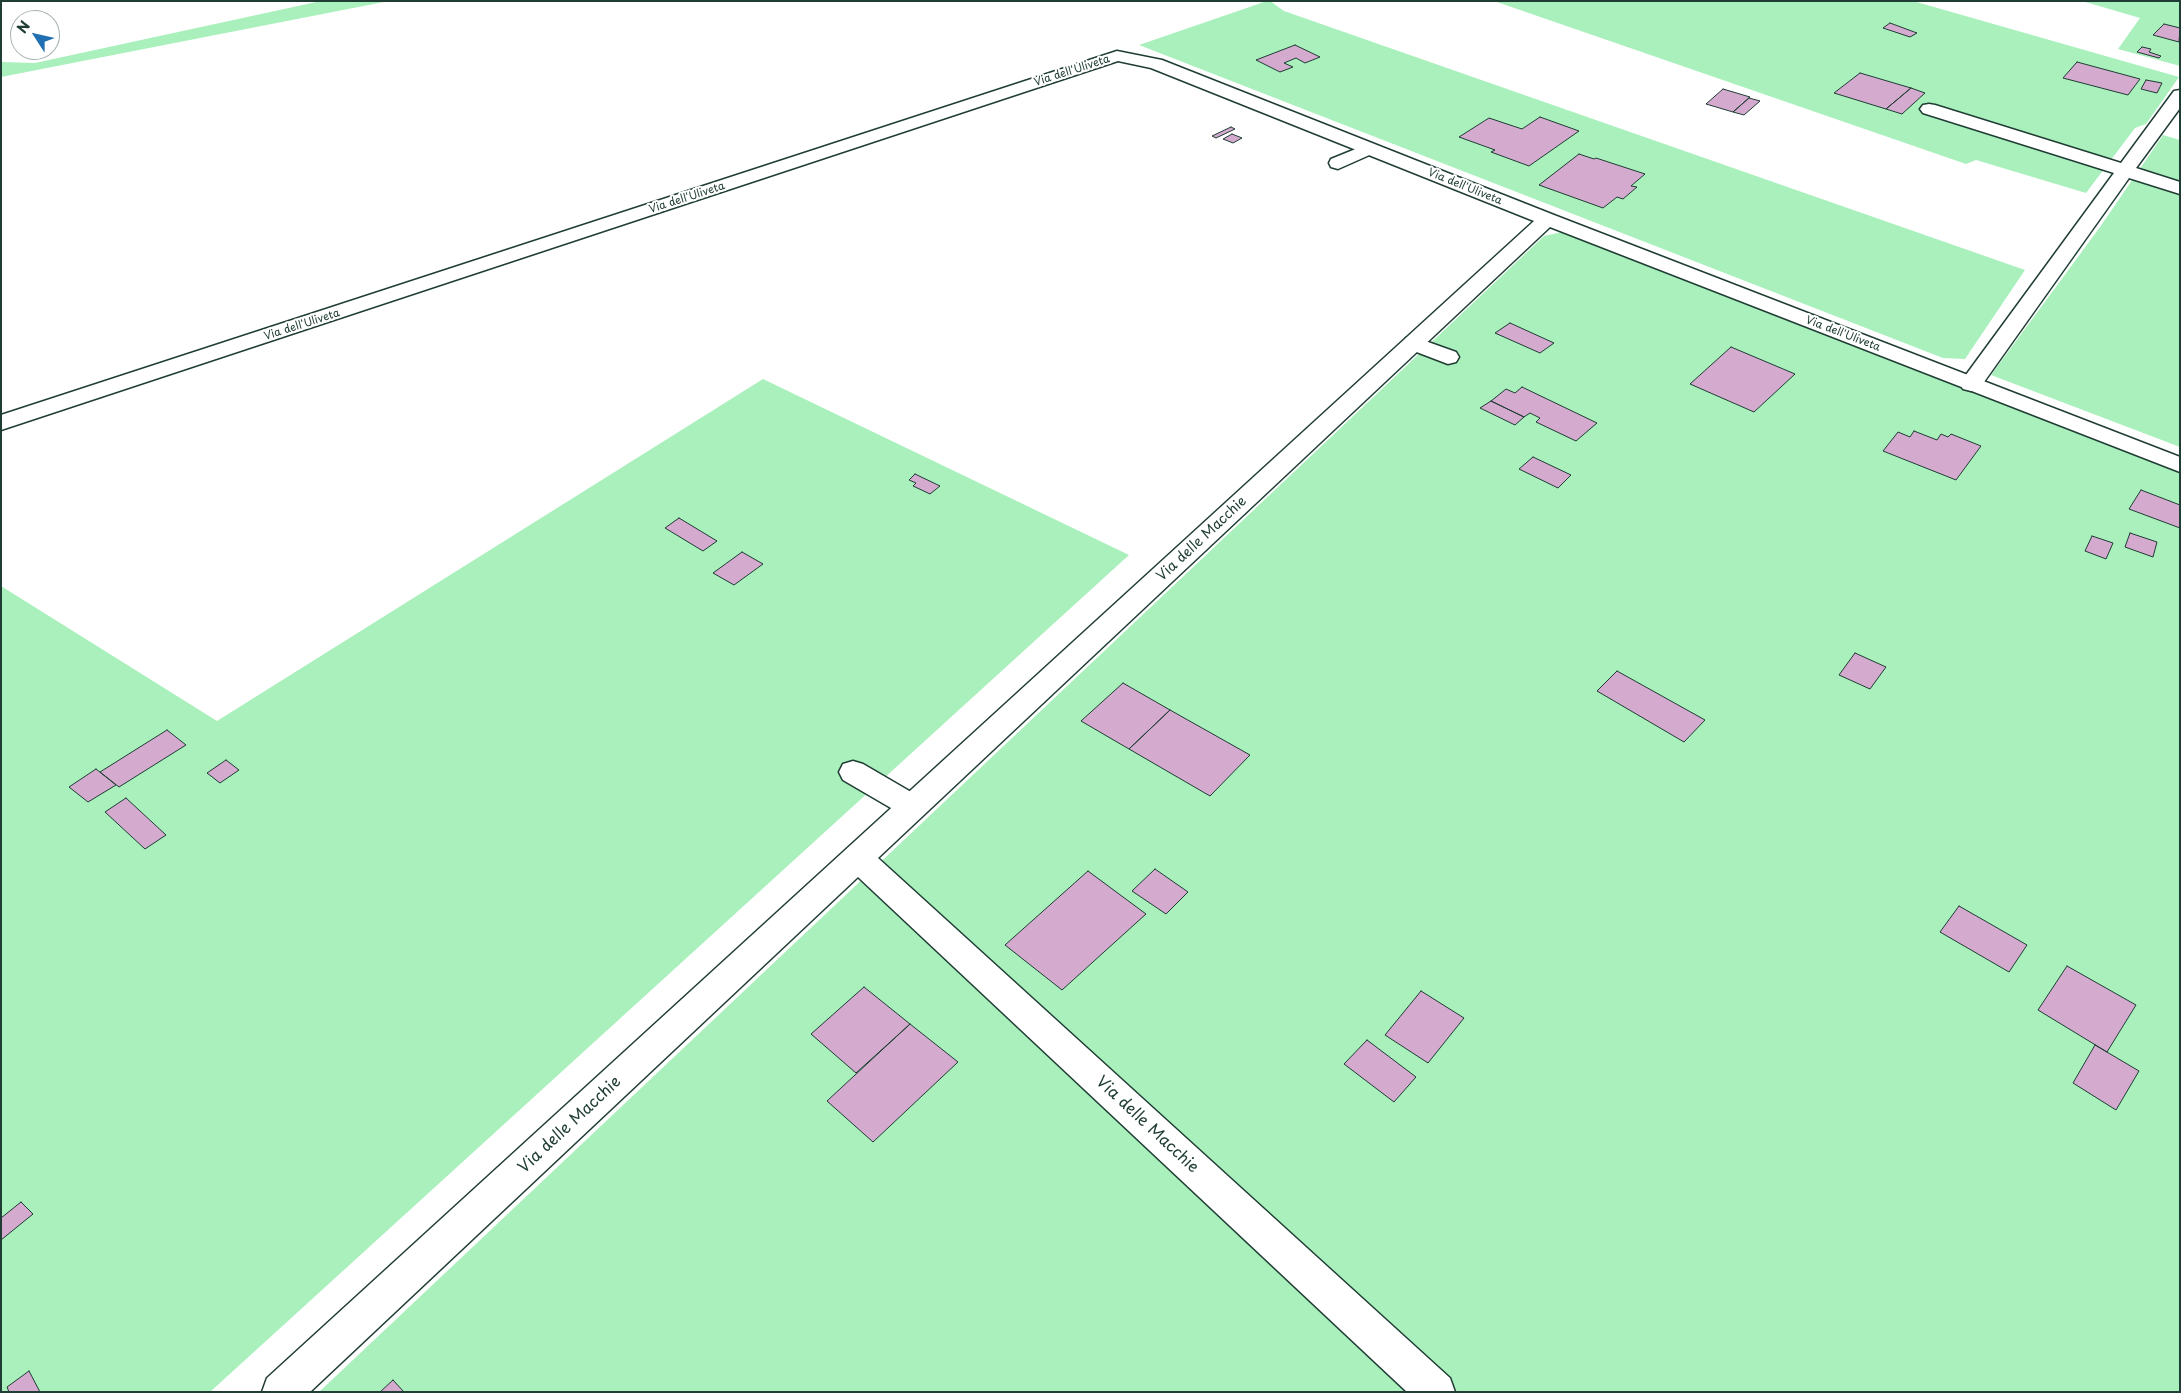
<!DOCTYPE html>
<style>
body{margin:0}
#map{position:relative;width:2181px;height:1393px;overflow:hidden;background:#fff;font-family:"Playpen Sans",sans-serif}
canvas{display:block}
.frame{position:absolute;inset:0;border:2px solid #1f3d34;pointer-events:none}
.north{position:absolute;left:10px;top:10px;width:50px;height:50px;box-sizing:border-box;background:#fff;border:1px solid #a5b1ae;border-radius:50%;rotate:305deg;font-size:14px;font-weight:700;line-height:20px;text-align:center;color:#1f3d34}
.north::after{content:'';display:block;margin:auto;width:18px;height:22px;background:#1f6fb2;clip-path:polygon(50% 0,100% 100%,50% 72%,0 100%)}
</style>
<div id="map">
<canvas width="2181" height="1393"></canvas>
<div class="frame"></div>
<div class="north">N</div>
</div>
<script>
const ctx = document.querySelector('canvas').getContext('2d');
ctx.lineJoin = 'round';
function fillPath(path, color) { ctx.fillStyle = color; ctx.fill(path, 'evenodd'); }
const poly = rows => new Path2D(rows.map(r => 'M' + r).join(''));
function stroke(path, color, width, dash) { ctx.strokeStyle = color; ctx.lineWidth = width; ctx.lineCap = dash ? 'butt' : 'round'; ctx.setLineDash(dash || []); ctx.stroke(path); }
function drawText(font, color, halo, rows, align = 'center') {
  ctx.font = font + ' "Playpen Sans",sans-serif'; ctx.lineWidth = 4; ctx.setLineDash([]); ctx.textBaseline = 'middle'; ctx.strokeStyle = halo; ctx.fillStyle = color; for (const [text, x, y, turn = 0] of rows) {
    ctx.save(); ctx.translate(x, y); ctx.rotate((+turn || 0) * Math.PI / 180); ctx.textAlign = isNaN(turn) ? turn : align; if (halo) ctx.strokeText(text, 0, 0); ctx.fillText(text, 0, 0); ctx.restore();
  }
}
const green = poly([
 [321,1,389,1,1,77,1,62,35,63],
 [1267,1,1270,1,1284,11,2025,270,1965,359,1943,358,1139,45],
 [1494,1,1913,1,2179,77,2146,124,2135,128,2086,193,1976,160,1966,164],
 [2082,1,2180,1,2180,66,2118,49,2140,18],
 [2163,135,2180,140,2180,447,1991,375,2100,227],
 [1571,230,2180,464,2180,1392,319,1392,1544,236],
 [763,379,1129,555,210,1392,1,1392,1,586,217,721]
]);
const building = poly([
 [1890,23,1917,33,1910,37,1883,28,1890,23],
 [2164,24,2180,28,2179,42,2153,35,2164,24],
 [1295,45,1320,57,1305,63,1296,58,1284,63,1293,67,1280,72,1256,60,1295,45],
 [2142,47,2151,49,2149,52,2161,56,2159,58,2137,52,2142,47],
 [2077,62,2140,79,2128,95,2063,78,2077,62],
 [1860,73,1911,88,1886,109,1834,93,1860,73],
 [2146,80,2162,83,2157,93,2141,89,2146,80],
 [1911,88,1925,93,1902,114,1886,109,1911,88],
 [1723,89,1750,97,1733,112,1706,104,1723,89],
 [1749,98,1760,101,1744,115,1733,112,1749,98],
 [1540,117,1579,131,1529,166,1491,152,1495,150,1459,137,1489,118,1522,129,1540,117],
 [1231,127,1235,129,1216,138,1212,136,1231,127],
 [1232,134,1242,138,1233,143,1223,139,1232,134],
 [1579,154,1594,159,1596,158,1645,174,1631,186,1637,187,1623,199,1617,197,1603,208,1539,185,1579,154],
 [1510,323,1554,343,1540,353,1495,333,1510,323],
 [1731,347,1795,374,1754,412,1690,384,1731,347],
 [1522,387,1597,423,1576,441,1536,422,1540,418,1530,413,1524,417,1491,401,1506,389,1515,393,1522,387],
 [1491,401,1524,417,1515,425,1480,408,1491,401],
 [1914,431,1937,440,1941,434,1948,437,1951,434,1981,446,1956,480,1883,451,1898,432,1910,437,1914,431],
 [1533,457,1571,475,1558,488,1519,469,1533,457],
 [915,474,940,486,930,494,913,486,916,483,909,480,915,474],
 [2141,490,2180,505,2180,528,2129,509,2141,490],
 [679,518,717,541,703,551,665,528,679,518],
 [2130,533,2157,542,2153,557,2125,547,2130,533],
 [2092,536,2113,543,2106,559,2085,551,2092,536],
 [742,552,763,564,734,585,713,573,742,552],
 [1855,653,1886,667,1870,689,1839,675,1855,653],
 [1617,671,1705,720,1684,742,1597,691,1617,671],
 [1123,683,1170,710,1129,749,1081,721,1123,683],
 [1170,710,1250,755,1210,796,1129,749,1170,710],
 [167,730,186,745,119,787,100,772,167,730],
 [226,760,239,770,220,783,207,773,226,760],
 [96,769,116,785,88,802,69,787,96,769],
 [126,798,166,835,145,849,105,812,126,798],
 [1155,869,1188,892,1166,914,1132,891,1155,869],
 [1088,871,1146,914,1062,990,1005,945,1088,871],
 [1959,906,2027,945,2009,972,1940,932,1959,906],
 [2067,966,2136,1005,2107,1052,2038,1010,2067,966],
 [864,987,910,1024,856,1073,811,1034,864,987],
 [1421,991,1464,1018,1428,1063,1385,1035,1421,991],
 [910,1024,958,1062,873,1142,827,1101,910,1024],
 [1367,1040,1416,1077,1394,1102,1344,1064,1367,1040],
 [2095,1045,2139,1071,2116,1110,2073,1083,2095,1045],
 [21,1202,33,1214,1,1240,1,1218,21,1202],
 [29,1371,40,1392,9,1392,7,1387,29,1371],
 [393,1380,404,1392,380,1392,393,1380]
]);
const lane = poly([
 [2180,90,2180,108,2136,168,2180,182,2180,194,2129,178,1979,389,1971,391,1963,389,1960,384,1963,379,2114,173,1923,113,1920,109,1923,105,1929,104,1935,105,2121,163,2174,91,2180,90],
 [1368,144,1374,145,1377,149,1374,153,1338,169,1331,167,1329,163,1331,159,1368,144],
 [1414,337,1456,352,1459,357,1456,362,1448,364,1406,348,1403,343,1406,338,1414,337],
 [853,761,863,764,923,799,928,807,923,815,913,818,903,815,843,780,839,772,843,764,853,761]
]);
const street = poly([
 [1117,51,1162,60,1554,215,2180,457,2180,472,1550,227,878,858,1450,1378,1455,1392,1407,1392,858,877,310,1392,262,1392,267,1378,1534,221,1151,68,1118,61,1,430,1,415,1117,51]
]);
const farStreetnames = [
 ["Via dell'Uliveta",1072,71,-18],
 ["Via dell'Uliveta",1465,187,22],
 ["Via dell'Uliveta",687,198,-18],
 ["Via dell'Uliveta",302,325,-18],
 ["Via dell'Uliveta",1843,334,21]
];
const streetNames = [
 ["Via delle Macchie",1202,539,-43]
];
const nearStreetnames = [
 ["Via delle Macchie",570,1125,-43],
 ["Via delle Macchie",1147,1125,43]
];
fillPath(green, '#a9f0bc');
fillPath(building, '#d4aacf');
stroke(building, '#1f3d34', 1);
stroke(lane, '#1f3d34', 3);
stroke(street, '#1f3d34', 3);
fillPath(lane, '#fff');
fillPath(street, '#fff');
drawText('11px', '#1f3d34', '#fff', farStreetnames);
drawText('14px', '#1f3d34', '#fff', streetNames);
drawText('16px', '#1f3d34', '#fff', nearStreetnames);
</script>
